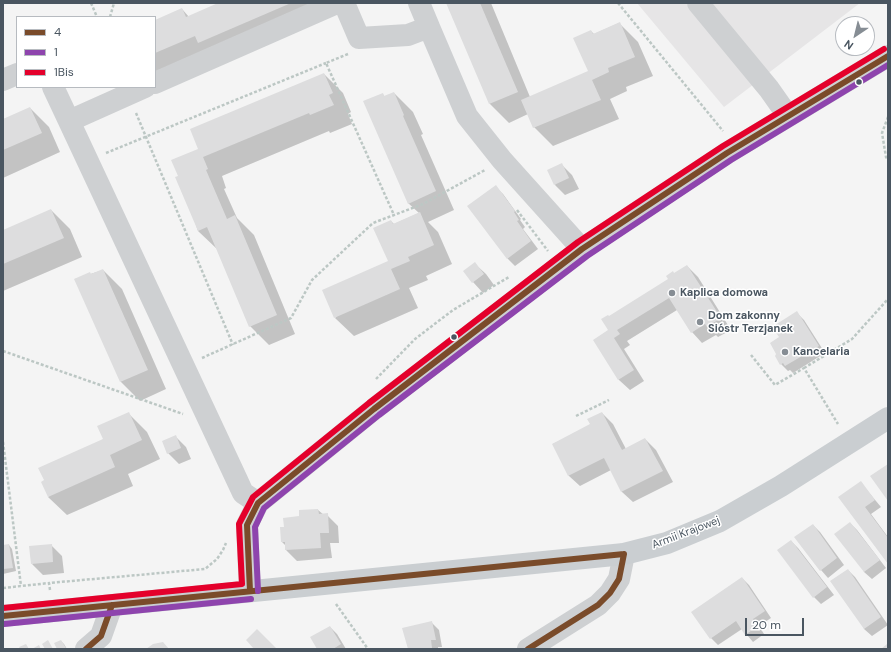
<!DOCTYPE html>
<meta charset="utf-8">
<style>
body{margin:0}
#map{position:relative;width:891px;height:652px;overflow:hidden;background:#f4f4f4;font-family:"DM Sans",sans-serif}
canvas{display:block}
.frame{position:absolute;inset:0;border:4px solid #4a5661;pointer-events:none}
.legend{position:absolute;left:16px;top:16px;width:140px;height:72px;box-sizing:border-box;background:#fff;border:1px solid #b7bbc0;margin:0;padding:5px 7px;list-style:none;font-size:12px;color:#4a5661}
.legend li{display:flex;align-items:center;gap:8px;height:20px}
.legend b{width:20px;border:1px solid #b7bbc0}
.north{position:absolute;left:835px;top:16px;width:40px;height:40px;box-sizing:border-box;background:#fff;border:1px solid #b7bbc0;border-radius:50%;rotate:215deg;font-size:11px;font-weight:700;line-height:16px;text-align:center;color:#4a5661}
.north::after{content:'';display:block;margin:auto;width:14px;height:18px;background:#868d94;clip-path:polygon(50% 0,100% 100%,50% 72%,0 100%)}
.scale{position:absolute;left:745px;top:618px;width:59px;height:18px;box-sizing:border-box;border:2px solid #4a5661;border-top:0;padding-left:5px;font-size:12px;line-height:14px;white-space:nowrap;color:#4a5661;-webkit-text-stroke:3px #fff;paint-order:stroke}
</style>
<div id="map">
<canvas width="891" height="652"></canvas>
<div class="frame"></div>
<ul class="legend">
<li><b style="height:5px;background:#7a4b2a"></b>4</li>
<li><b style="height:5px;background:#8e44ad"></b>1</li>
<li><b style="height:5px;background:#e4002b"></b>1Bis</li>
</ul>
<div class="north">N</div>
<div class="scale">20 m</div>
</div>
<script>
const ctx = document.querySelector('canvas').getContext('2d');
ctx.lineJoin = 'round';
function fillPath(path, color) { ctx.fillStyle = color; ctx.fill(path, 'evenodd'); }
const poly = rows => new Path2D(rows.map(r => 'M' + r).join(''));
function stroke(path, color, width, dash) { ctx.strokeStyle = color; ctx.lineWidth = width; ctx.lineCap = dash ? 'butt' : 'round'; ctx.setLineDash(dash || []); ctx.stroke(path); }
function drawText(font, color, halo, rows, align = 'center') {
  ctx.font = font + ' "DM Sans",sans-serif'; ctx.lineWidth = 3; ctx.setLineDash([]); ctx.textBaseline = 'middle'; ctx.strokeStyle = halo; ctx.fillStyle = color; for (const [text, x, y, turn = 0] of rows) {
    ctx.save(); ctx.translate(x, y); ctx.rotate((+turn || 0) * Math.PI / 180); ctx.textAlign = isNaN(turn) ? turn : align; if (halo) ctx.strokeText(text, 0, 0); ctx.fillText(text, 0, 0); ctx.restore();
  }
}
const education = poly([
 [637,3,860,3,724,107]
]);
const shadow = poly([
 [221,3,346,3,155,80,155,21,182,9,189,17],
 [447,3,491,3,530,97,589,72,591,31,594,34,619,23,638,42,653,76,626,87,627,91,610,99,619,119,553,146,534,127,528,114,509,123,490,104],
 [324,74,343,93,351,112,348,114,352,124,330,133,329,131,222,176,226,188,224,189,237,218,254,235,295,334,269,345,250,326,217,249,198,231,179,176,199,149],
 [394,93,413,112,423,134,421,135,454,210,428,222,438,232,452,264,426,276,428,280,409,288,418,308,354,336,335,318,389,262,391,221,394,224,419,213,408,203,383,94,385,97],
 [30,108,49,127,60,152,3,178,3,120],
 [562,165,572,175,579,189,565,195,555,185],
 [496,187,503,194,521,219,520,220,525,227,523,229,538,249,515,266,508,259,468,206],
 [51,210,70,229,82,257,3,291,3,231],
 [475,264,486,274,494,285,483,293,473,282],
 [687,266,698,277,731,330,718,337,716,335,702,343,692,332,677,310,627,341,630,345,624,349,644,381,630,390,619,380,594,340,609,330,609,317,669,280],
 [103,270,122,289,166,389,140,401,121,382,75,279],
 [797,313,804,320,825,353,793,373,790,370,788,371,781,364,780,337],
 [128,413,147,432,160,459,128,474,133,486,67,515,48,497],
 [602,413,613,424,626,449,645,439,656,450,673,482,633,502,622,492,611,470,580,486,569,476,553,444,591,425],
 [175,436,186,447,191,459,179,464,168,453],
 [861,483,881,507,871,514,888,537,888,563,839,497],
 [318,510,324,515,327,515,338,526,339,543,330,543,332,558,297,561,286,550,286,546,282,542,285,527,300,517],
 [850,523,857,530,886,568,872,579,864,572],
 [813,525,820,532,844,565,828,578,821,570,796,537],
 [791,541,798,548,834,595,821,604,814,597,778,550],
 [9,545,12,549,16,571,3,574,3,547],
 [51,545,62,556,64,573,43,575,32,564],
 [848,570,855,577,888,625,872,636,864,629],
 [742,578,749,585,771,618,759,626,764,634,753,642,742,629,718,645,711,638],
 [431,622,439,630,442,647,438,647,438,649,409,649],
 [330,627,337,634,346,649,318,649],
 [61,641,64,644,67,649,58,649,55,644]
]);
const building = poly([
 [218,3,291,3,198,43,195,36,155,53,155,20,182,8,186,17],
 [446,3,480,3,518,92,489,104],
 [620,22,635,57,608,68,609,72,592,80,601,100,533,128,521,100,588,71,573,38,591,30,593,34],
 [324,73,333,93,329,95,334,105,310,115,309,113,203,157,208,169,206,170,227,219,235,215,277,315,249,327,207,227,198,231,175,177,178,176,171,160,198,149,190,129],
 [394,92,404,115,403,116,436,191,408,204,363,101,383,93,384,96],
 [30,107,42,133,3,150,3,119],
 [562,163,569,178,554,185,547,170],
 [496,185,515,211,514,212,519,220,517,221,531,241,507,259,467,206],
 [51,209,64,238,3,264,3,230],
 [420,212,434,245,408,257,410,261,391,269,400,289,334,318,322,290,388,261,373,228,391,220,393,224],
 [475,262,484,274,472,283,463,271],
 [687,265,721,318,707,327,705,324,691,333,669,298,617,330,620,334,614,338,634,370,618,380,593,340,608,330,601,319,608,315,609,316,668,279,666,276,673,271,674,273],
 [103,269,148,370,120,382,74,279,90,272,91,274],
 [797,311,819,346,785,366,783,363,780,365,775,356,776,354,770,343,779,337,772,327],
 [129,412,142,440,110,455,115,467,48,497,41,482,44,480,38,468,103,439,97,426],
 [602,412,622,450,645,438,663,471,621,492,604,458,568,476,552,444,590,424,587,419],
 [176,435,181,448,167,454,162,441],
 [888,464,888,501,870,476],
 [861,481,875,500,865,507,888,538,888,564,838,497],
 [318,509,319,514,328,513,329,533,320,533,321,548,285,550,285,542,281,542,280,527,284,527,283,518,299,516,299,510],
 [850,522,880,560,864,572,834,534],
 [813,524,837,558,820,571,794,537],
 [791,540,827,587,813,598,777,550],
 [9,544,13,568,3,569,3,545],
 [52,544,53,562,31,564,29,546],
 [848,569,881,617,864,629,830,581],
 [742,577,765,611,753,619,758,626,745,635,736,621,710,639,691,612],
 [432,621,436,640,431,640,432,648,426,649,408,649,402,628],
 [330,626,341,644,333,649,317,649,310,637],
 [257,629,277,649,254,649,246,640],
 [48,640,53,649,45,649,42,644],
 [61,640,66,648,57,649,54,643],
 [163,642,169,649,146,649,153,644],
 [26,644,29,649,20,649,19,647],
 [887,644,888,649,881,649],
 [39,645,41,649,32,649]
]);
const path = poly([
 [91,3,97,17],
 [618,3,723,131],
 [110,17,114,3],
 [867,32,872,41],
 [348,54,326,63,394,215],
 [136,113,233,345],
 [888,117,882,133,886,157,888,160],
 [106,153,326,63],
 [517,210,548,251],
 [3,351,183,414],
 [751,355,775,385,804,368,838,424],
 [202,358,291,318,312,280,373,223,423,204,485,170],
 [804,368,852,339,888,299],
 [376,379,415,339,453,310,509,277],
 [576,416,609,400],
 [3,442,21,586],
 [3,588,49,583],
 [50,590,49,583,205,569,217,559,223,550,226,543],
 [336,604,368,649]
]);
const minor = poly([
 [344,3,359,38,408,35,429,27,467,116,502,160,582,249],
 [419,3,429,27],
 [698,3,769,89,788,116],
 [3,80,17,74],
 [155,83,337,3],
 [53,87,69,121,145,87],
 [69,121,237,480,243,493,258,503],
 [250,591,247,525,258,503,374,409,582,249,727,153,888,56],
 [86,649,101,636,112,605],
 [528,649,598,605,610,593,619,579,624,554]
]);
const major = poly([
 [3,616,624,554,667,543,720,521,781,486,888,418]
]);
const bus1 = poly([
 [250,591,247,525,258,503,374,409,582,249,727,153,888,56],
 [3,616,624,554],
 [86,649,101,636,112,605],
 [528,649,598,605,610,593,619,579,624,554]
]);
const bus2 = poly([
 [258,591,255,527,264,508,379,415,587,256,731,160,888,65],
 [4,624,251,599]
]);
const bus3 = poly([
 [3,608,242,584,239,524,253,497,369,403,578,242,723,146,884,49]
]);
const markers = [
 [859,82,3.5,"#4a5661"],
 [672,293,4,"#868d94"],
 [700,322,4,"#868d94"],
 [454,337,3.5,"#4a5661"],
 [785,352,4,"#868d94"]
];
const poiNames = [
 ["Kaplica domowa",680,293],
 ["Dom zakonny",708,316],
 ["Sióstr Terzjanek",708,329],
 ["Kancelaria",793,352]
];
const streetNames = [
 ["Armii Krajowej",686,533,-21]
];
fillPath(education, '#e6e5e6');
fillPath(shadow, '#0003');
fillPath(building, '#ddddde');
stroke(path, '#bcc7c4', 2.5, [3, 2]);
stroke(minor, '#ced0d2', 22);
stroke(major, '#caced1', 22);
stroke(bus1, '#7a4b2a', 6);
stroke(bus2, '#8e44ad', 6);
stroke(bus3, '#e4002b', 6);
for (const [x, y, r, color] of markers) { const dot = new Path2D(); dot.arc(x, y, r, 0, 2 * Math.PI); ctx.fillStyle = color; ctx.fill(dot); stroke(dot, '#fff', 1.5); }
drawText('bold 11px', '#4a5661', '#fff', poiNames, 'left');
drawText('11px', '#4a5661', '#fff', streetNames);
</script>
